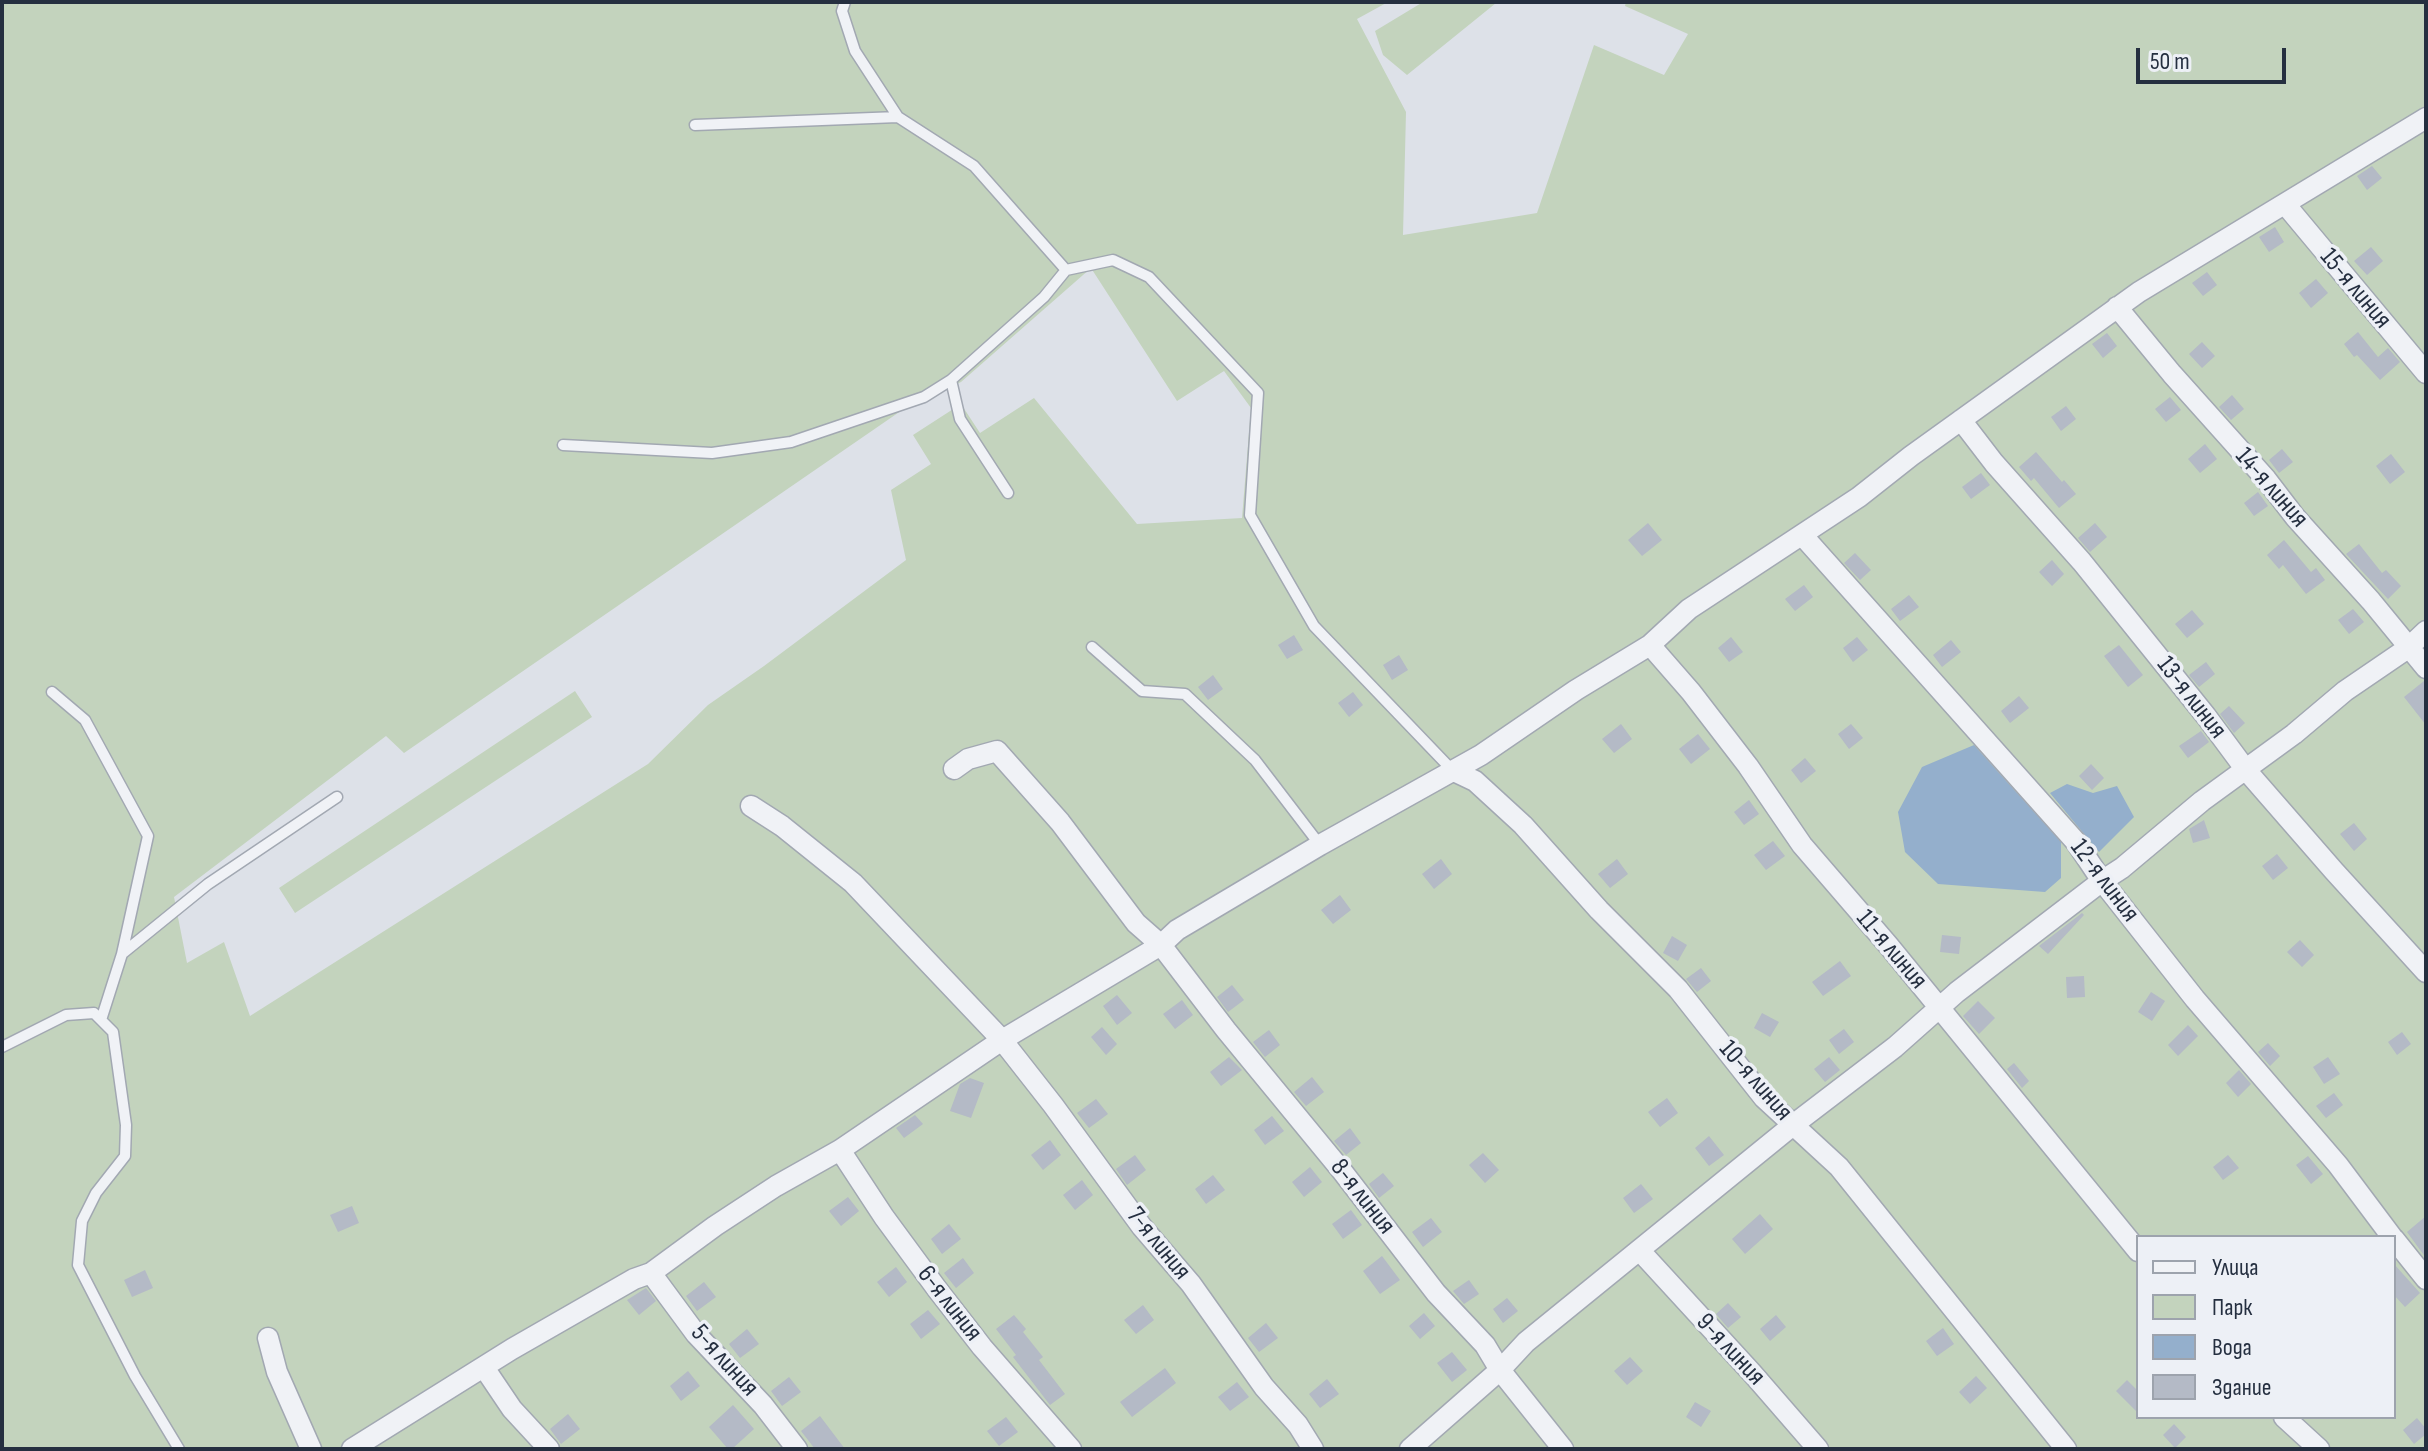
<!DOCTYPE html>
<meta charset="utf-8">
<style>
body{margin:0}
#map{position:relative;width:2428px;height:1451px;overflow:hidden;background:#dde1e8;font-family:"Sofia Sans Condensed",sans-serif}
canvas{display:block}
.frame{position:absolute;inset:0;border:4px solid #252f40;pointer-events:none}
.legend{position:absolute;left:2136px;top:1235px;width:260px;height:184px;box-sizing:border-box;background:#edf0f6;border:2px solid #9da3ad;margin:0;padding:10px 14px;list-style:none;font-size:24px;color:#252f40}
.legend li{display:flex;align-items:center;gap:16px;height:40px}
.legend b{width:40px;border:2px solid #9da3ad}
.scale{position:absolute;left:2136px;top:48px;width:150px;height:36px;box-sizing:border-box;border:4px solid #252f40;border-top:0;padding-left:10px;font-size:24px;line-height:28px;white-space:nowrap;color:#252f40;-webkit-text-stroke:6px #edf0f6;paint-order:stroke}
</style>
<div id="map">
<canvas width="2428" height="1451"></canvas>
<div class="frame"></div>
<ul class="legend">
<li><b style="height:10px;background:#f0f2f6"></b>Улица</li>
<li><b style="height:22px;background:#c3d3bd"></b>Парк</li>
<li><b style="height:22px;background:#94afcc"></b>Вода</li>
<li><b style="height:22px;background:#b4bac6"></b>Здание</li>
</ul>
<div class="scale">50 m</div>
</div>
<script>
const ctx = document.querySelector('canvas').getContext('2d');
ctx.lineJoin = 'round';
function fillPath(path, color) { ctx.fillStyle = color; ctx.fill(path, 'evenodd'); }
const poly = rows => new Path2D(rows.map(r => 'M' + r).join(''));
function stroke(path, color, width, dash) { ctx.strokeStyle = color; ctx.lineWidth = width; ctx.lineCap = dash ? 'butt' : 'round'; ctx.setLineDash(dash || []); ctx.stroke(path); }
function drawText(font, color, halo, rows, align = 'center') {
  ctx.font = font + ' "Sofia Sans Condensed",sans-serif'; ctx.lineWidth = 7; ctx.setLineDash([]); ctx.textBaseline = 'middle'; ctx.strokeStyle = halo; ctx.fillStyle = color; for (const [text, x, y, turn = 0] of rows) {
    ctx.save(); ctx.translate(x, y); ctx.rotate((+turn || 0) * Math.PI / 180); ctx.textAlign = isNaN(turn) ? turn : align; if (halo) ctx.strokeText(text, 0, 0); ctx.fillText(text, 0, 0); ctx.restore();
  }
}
const green = poly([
 [2,2,1388,2,1357,19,1406,112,1403,235,1537,213,1594,45,1664,75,1688,34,1625,6,1626,2,2426,2,2426,1449,2,1449],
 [1091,268,1177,401,1224,371,1251,408,1242,518,1137,524,1034,398,980,433,961,404,913,435,931,464,891,490,906,560,764,666,708,705,648,764,250,1016,224,942,187,963,174,897,386,736,404,753,908,406,961,382],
 [2138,1237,2394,1237,2394,1417,2138,1417],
 [1423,2,1496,3,1407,75,1383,55,1375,31],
 [575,691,592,717,295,913,279,888]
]);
const water = poly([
 [1974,745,2061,842,2061,878,2045,892,1938,884,1905,852,1898,812,1922,767],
 [2067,784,2093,793,2117,786,2134,817,2099,852,2050,793]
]);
const building = poly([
 [2372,166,2382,178,2367,190,2357,176],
 [2275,227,2284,242,2269,252,2259,237],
 [2371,247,2383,261,2367,275,2354,261],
 [2207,272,2217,285,2203,296,2192,283],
 [2316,279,2328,293,2311,308,2299,293],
 [2358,332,2378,357,2388,348,2400,362,2380,380,2357,355,2354,357,2344,344],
 [2107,333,2117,346,2103,358,2092,344],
 [2202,342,2215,356,2202,368,2189,354],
 [2232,395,2244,409,2231,420,2219,407],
 [2170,397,2181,410,2166,422,2155,409],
 [2066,406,2076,419,2061,431,2051,417],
 [2205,444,2217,459,2200,473,2188,459],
 [2282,449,2293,462,2279,473,2269,460],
 [2036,452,2062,482,2064,480,2076,494,2059,508,2034,478,2031,481,2019,467],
 [2391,454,2405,472,2390,484,2376,466],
 [1981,473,1990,485,1971,499,1962,487],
 [2258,492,2268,506,2254,516,2244,503],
 [1648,523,1662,540,1642,556,1628,540],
 [2095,523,2107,537,2090,552,2078,538],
 [2284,540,2311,572,2316,568,2325,580,2306,594,2283,565,2279,569,2267,555],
 [2359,544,2382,573,2386,570,2401,586,2388,599,2346,554],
 [1855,553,1871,570,1860,580,1844,563],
 [2052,560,2064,574,2052,586,2039,572],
 [1804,585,1813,597,1795,611,1785,599],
 [1909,595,1919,607,1900,621,1891,609],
 [2353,609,2364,622,2349,634,2338,620],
 [2192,610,2204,624,2187,638,2175,624],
 [1294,635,1303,650,1287,659,1278,645],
 [1731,637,1743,652,1729,662,1718,648],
 [1857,637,1868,650,1853,662,1843,648],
 [1951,640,1961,652,1942,667,1933,655],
 [2119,645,2143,675,2128,687,2104,656],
 [1399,655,1408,670,1392,680,1383,665],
 [2206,662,2215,674,2199,687,2189,675],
 [1213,675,1223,689,1208,700,1198,687],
 [2424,681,2426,681,2426,725,2404,697],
 [1353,692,1363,705,1349,717,1338,703],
 [2019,696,2029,708,2010,723,2001,711],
 [2229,706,2245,723,2234,733,2220,714],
 [1621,724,1632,739,1614,753,1602,739],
 [1851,724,1863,738,1849,749,1838,734],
 [2201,731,2209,742,2188,758,2179,746],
 [1698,734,1710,749,1691,764,1679,749],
 [1805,758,1816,771,1801,783,1791,770],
 [2091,764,2104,778,2092,790,2079,776],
 [1749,800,1759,814,1744,825,1734,812],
 [2204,820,2210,838,2193,843,2189,829],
 [2354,823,2367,839,2354,851,2340,834],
 [1773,841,1785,856,1766,870,1754,855],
 [2277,854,2288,868,2273,880,2262,866],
 [1441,859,1452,874,1434,889,1422,874],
 [1617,859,1628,874,1610,888,1598,874],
 [1340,895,1351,910,1333,924,1321,910],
 [2082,913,2084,915,2048,954,2039,946],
 [1942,935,1961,937,1959,954,1940,952],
 [1672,936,1687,945,1678,961,1663,953],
 [2300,940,2314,955,2302,967,2287,952],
 [1840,961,1851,976,1823,996,1812,982],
 [1701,968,1711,981,1697,992,1686,979],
 [2084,976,2085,997,2067,998,2066,977],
 [1232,985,1244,1000,1228,1012,1217,997],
 [2151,992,2165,1001,2152,1021,2138,1012],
 [1117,995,1132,1013,1117,1025,1103,1006],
 [1182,1000,1193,1015,1175,1029,1163,1014],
 [1978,1001,1995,1018,1979,1034,1963,1016],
 [1762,1013,1779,1022,1770,1037,1754,1028],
 [2188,1025,2198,1036,2178,1056,2168,1045],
 [1102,1027,1117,1044,1106,1055,1091,1037],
 [1844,1029,1854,1042,1839,1054,1829,1040],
 [1269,1030,1280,1045,1265,1057,1253,1042],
 [2402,1032,2411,1044,2397,1055,2388,1042],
 [2268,1043,2280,1056,2270,1066,2258,1052],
 [1229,1057,1242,1070,1221,1086,1210,1072],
 [1829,1057,1840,1070,1825,1082,1814,1069],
 [2328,1057,2340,1074,2324,1084,2313,1067],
 [2014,1063,2029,1081,2022,1088,2007,1069],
 [2239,1070,2251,1084,2238,1097,2226,1083],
 [1312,1077,1324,1092,1306,1106,1294,1092],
 [970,1078,984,1083,971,1118,950,1111,960,1084],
 [2334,1093,2343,1105,2326,1118,2316,1106],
 [1667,1098,1678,1113,1660,1127,1648,1112],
 [1096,1099,1108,1114,1089,1128,1077,1113],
 [915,1115,923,1124,904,1138,896,1128],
 [1272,1116,1284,1131,1265,1145,1254,1130],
 [1350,1128,1361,1143,1346,1155,1334,1141],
 [1709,1136,1724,1155,1709,1166,1695,1148],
 [1050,1140,1061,1155,1043,1170,1031,1155],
 [1483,1153,1499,1170,1485,1183,1469,1165],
 [1135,1155,1146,1170,1127,1185,1116,1169],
 [2228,1155,2239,1168,2223,1180,2213,1167],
 [2308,1156,2323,1174,2311,1184,2296,1165],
 [1310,1167,1322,1182,1304,1197,1292,1182],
 [1383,1173,1394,1186,1379,1198,1369,1184],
 [1213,1175,1225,1190,1206,1204,1195,1189],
 [1082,1180,1093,1195,1075,1210,1063,1195],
 [1641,1184,1653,1199,1634,1213,1623,1198],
 [848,1197,859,1211,841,1226,829,1211],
 [352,1206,359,1223,338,1232,330,1215],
 [1351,1210,1362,1225,1343,1239,1332,1224],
 [1760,1214,1773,1229,1745,1254,1732,1239],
 [2426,1216,2426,1258,2407,1232],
 [1431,1218,1442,1232,1423,1247,1412,1232],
 [949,1224,961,1239,942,1254,931,1239],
 [1382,1256,1400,1280,1380,1294,1363,1271],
 [963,1258,974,1273,956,1288,944,1273],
 [2394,1264,2420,1293,2405,1307,2394,1295],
 [896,1267,907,1282,889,1297,877,1282],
 [145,1270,153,1288,132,1297,124,1280],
 [1469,1280,1479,1294,1464,1304,1453,1291],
 [704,1282,716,1297,697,1311,686,1296],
 [646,1288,656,1301,639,1315,627,1300],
 [1507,1298,1518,1311,1503,1323,1493,1309],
 [1728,1303,1741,1317,1728,1328,1716,1314],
 [1143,1305,1154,1320,1136,1334,1124,1320],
 [928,1310,940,1324,921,1339,910,1324],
 [1424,1313,1435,1326,1420,1339,1409,1326],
 [1014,1315,1026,1329,1023,1332,1043,1357,1039,1360,1065,1394,1050,1405,1013,1357,1016,1355,996,1329],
 [1776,1315,1786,1327,1770,1341,1760,1329],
 [1266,1323,1278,1338,1259,1352,1248,1338],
 [1943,1328,1954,1344,1937,1356,1926,1341],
 [747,1329,759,1344,740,1358,729,1344],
 [1452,1352,1467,1370,1452,1382,1437,1363],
 [1630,1357,1643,1371,1627,1385,1614,1371],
 [1165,1368,1176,1383,1132,1417,1120,1402],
 [688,1371,700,1386,681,1401,670,1386],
 [1976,1376,1987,1388,1970,1404,1959,1392],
 [789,1377,801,1392,782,1406,771,1391],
 [1327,1379,1339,1394,1320,1408,1309,1394],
 [2127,1380,2138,1391,2138,1413,2116,1391],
 [1237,1382,1249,1397,1230,1411,1218,1397],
 [1695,1402,1711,1411,1701,1427,1686,1417],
 [733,1405,754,1429,732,1449,728,1449,709,1427],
 [568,1414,580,1429,561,1444,550,1429],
 [820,1416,845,1449,815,1449,801,1431],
 [1006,1417,1018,1432,999,1446,987,1431],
 [2417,1418,2426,1429,2426,1434,2414,1444,2403,1430],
 [2174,1424,2186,1437,2175,1448,2163,1435]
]);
const service = poly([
 [845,2,842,11,855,51,898,117,974,166,1066,270,1113,260,1149,277,1258,393,1250,515,1314,626,1453,771],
 [695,125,898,117],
 [951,380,960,419,1008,493],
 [563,445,712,453,791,442,924,397,951,380,1044,297,1066,270],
 [1092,647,1142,691,1185,694,1255,760,1320,845],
 [52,692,85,720,148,836,122,954,101,1020],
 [123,953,208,884,337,797],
 [2,1047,66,1015,94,1013,113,1032,126,1125,125,1156,96,1193,82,1221,78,1265,135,1376,179,1449]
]);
const minor = poly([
 [2285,204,2426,373],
 [2117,307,2172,374,2266,479,2295,517,2371,601,2426,668],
 [1961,420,1994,463,2082,562,2206,716,2246,770,2334,871,2426,972],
 [1803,536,2076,842,2102,881,2195,999,2338,1165,2392,1237],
 [1650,645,1691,692,1748,766,1802,845,1889,946,2138,1251],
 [954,769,968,759,997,751,1060,822,1136,923,1161,945,1226,1030,1342,1171,1436,1293,1485,1345,1500,1370,1563,1449],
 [1454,771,1475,781,1523,825,1599,910,1678,989,1764,1098,1839,1167,2066,1449],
 [751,806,782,826,853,883,1002,1040,1053,1105,1142,1227,1191,1284,1264,1387,1298,1425,1313,1449],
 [840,1150,884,1217,937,1289,982,1347,1071,1449],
 [2394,1239,2426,1279],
 [1641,1252,1752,1373,1818,1449],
 [651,1273,696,1334,763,1405,797,1449],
 [268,1338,277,1372,311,1449],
 [485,1369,512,1409,549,1449],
 [2284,1417,2319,1449],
 [352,1449,512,1349,634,1279,651,1273,715,1226,776,1186,840,1150,1002,1040,1161,945,1177,930,1320,845,1481,755,1576,690,1650,645,1689,609,1859,497,1911,456,2139,292,2426,118],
 [1410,1449,1500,1370,1526,1342,1793,1125,1895,1047,1957,992,2102,881,2122,868,2202,801,2294,734,2345,691,2408,648,2426,631]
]);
const streetNames = [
 ["15-я линия",2355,289,50],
 ["14-я линия",2271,488,49],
 ["13-я линия",2191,698,52],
 ["12-я линия",2104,881,53],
 ["11-я линия",1891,950,50],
 ["10-я линия",1755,1081,49],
 ["8-я линия",1362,1197,52],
 ["7-я линия",1158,1244,51],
 ["6-я линия",949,1304,52],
 ["9-я линия",1730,1350,47],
 ["5-я линия",724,1361,48]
];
fillPath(green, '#c3d3bd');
fillPath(water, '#94afcc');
fillPath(building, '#b4bac6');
stroke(service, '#a2a8b2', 13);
stroke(minor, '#a2a8b2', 23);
stroke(service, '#f0f2f6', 10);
stroke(minor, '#f0f2f6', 20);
drawText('26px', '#252f40', '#edf0f6', streetNames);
</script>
